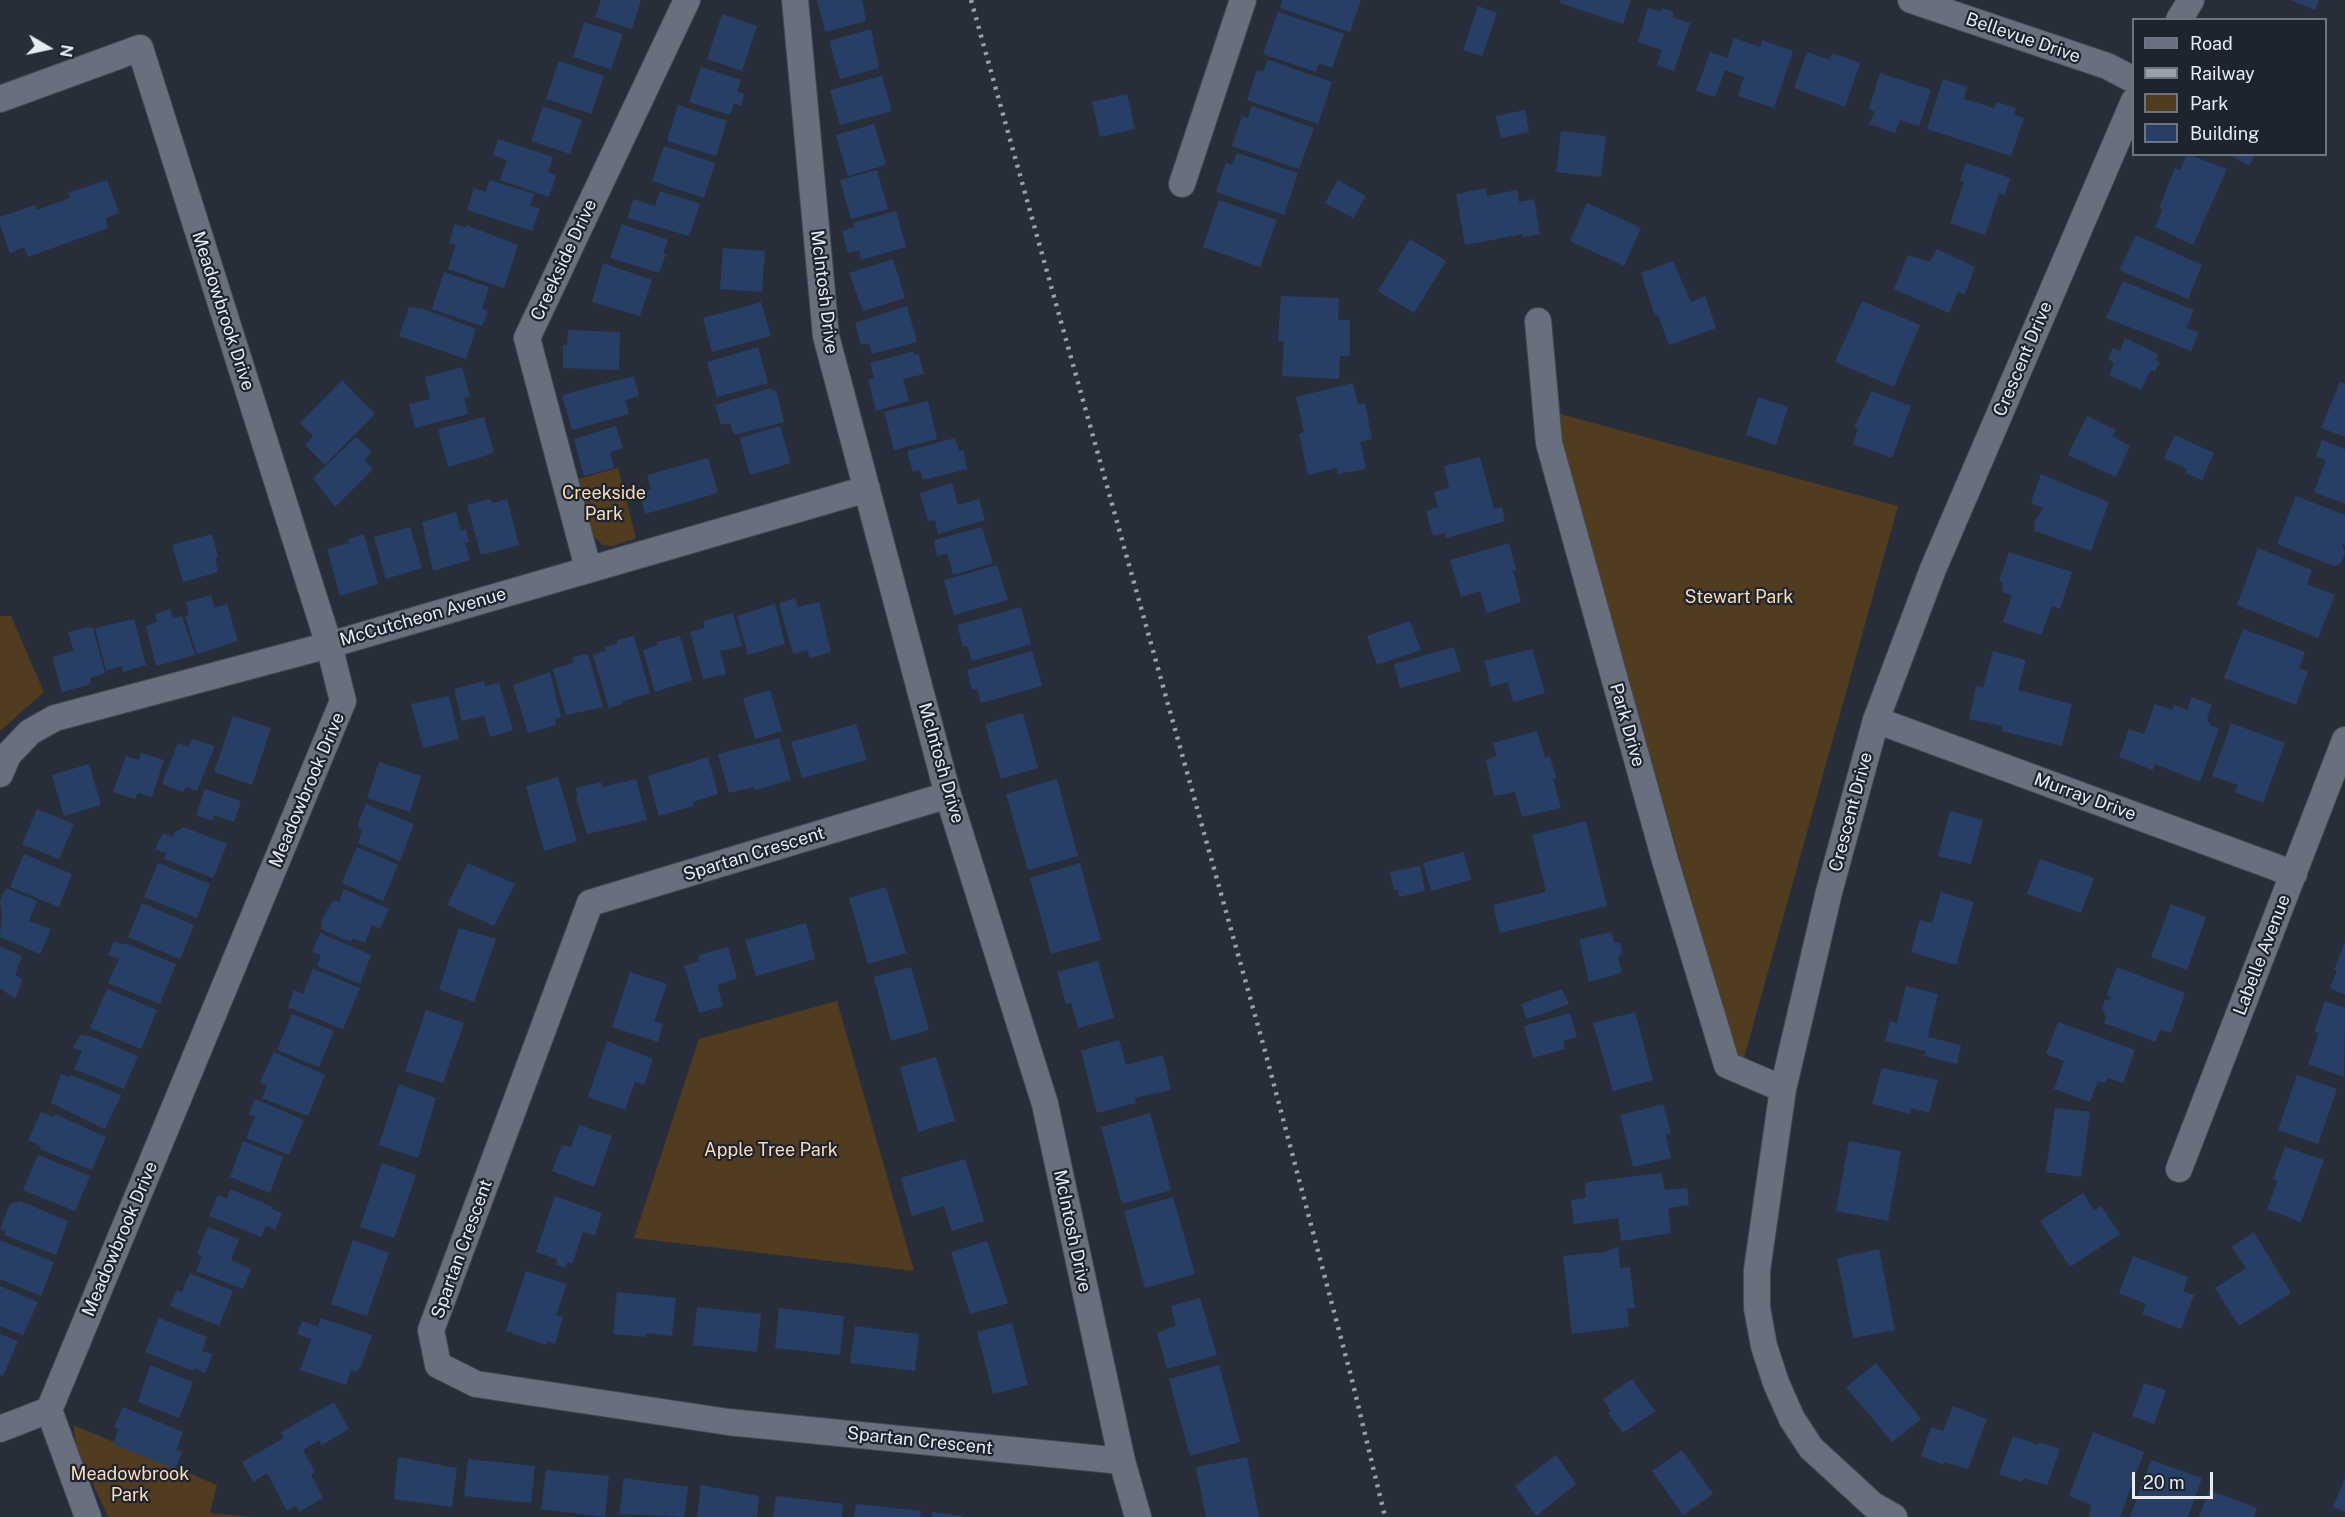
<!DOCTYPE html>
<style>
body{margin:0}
#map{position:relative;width:2345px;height:1517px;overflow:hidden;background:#282e39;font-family:"Public Sans",sans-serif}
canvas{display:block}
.legend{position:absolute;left:2132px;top:18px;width:195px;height:138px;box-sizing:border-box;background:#1e242f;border:2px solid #6e747d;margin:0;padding:8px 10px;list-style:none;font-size:18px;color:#e7ebf2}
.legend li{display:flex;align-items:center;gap:12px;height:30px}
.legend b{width:30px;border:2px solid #6e747d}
.north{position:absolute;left:18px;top:18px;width:60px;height:60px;-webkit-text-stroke:4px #1e242f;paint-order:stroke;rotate:99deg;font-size:16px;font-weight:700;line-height:24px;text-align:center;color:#e7ebf2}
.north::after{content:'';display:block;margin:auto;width:21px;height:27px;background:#e7ebf2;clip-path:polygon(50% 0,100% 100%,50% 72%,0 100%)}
.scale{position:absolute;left:2132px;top:1472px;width:81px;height:27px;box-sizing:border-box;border:3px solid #e7ebf2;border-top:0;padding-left:8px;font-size:18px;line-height:21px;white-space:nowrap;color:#e7ebf2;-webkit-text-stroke:4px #1e242f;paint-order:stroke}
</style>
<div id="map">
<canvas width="2345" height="1517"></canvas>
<ul class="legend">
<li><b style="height:8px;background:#69707d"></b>Road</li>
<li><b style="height:8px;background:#9ba0a8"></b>Railway</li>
<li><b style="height:16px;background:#513c1f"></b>Park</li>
<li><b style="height:16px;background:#273f67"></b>Building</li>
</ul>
<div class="north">N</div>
<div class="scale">20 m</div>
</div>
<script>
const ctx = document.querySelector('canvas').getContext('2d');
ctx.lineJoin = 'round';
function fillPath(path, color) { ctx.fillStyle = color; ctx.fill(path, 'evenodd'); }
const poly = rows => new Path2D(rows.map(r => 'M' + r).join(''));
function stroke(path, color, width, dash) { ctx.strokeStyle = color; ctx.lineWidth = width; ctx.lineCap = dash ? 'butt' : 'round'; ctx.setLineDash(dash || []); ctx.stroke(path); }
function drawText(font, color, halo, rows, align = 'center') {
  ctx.font = font + ' "Public Sans",sans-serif'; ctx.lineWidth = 4.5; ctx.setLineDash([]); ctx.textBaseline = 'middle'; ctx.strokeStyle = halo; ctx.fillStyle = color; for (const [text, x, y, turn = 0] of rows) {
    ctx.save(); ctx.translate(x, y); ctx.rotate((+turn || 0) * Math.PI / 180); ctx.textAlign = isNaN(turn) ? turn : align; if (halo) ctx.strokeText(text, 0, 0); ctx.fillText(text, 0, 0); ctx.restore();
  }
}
const green = poly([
 [1553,412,1898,506,1740,1072],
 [618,468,636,538,612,546,603,545,592,535,574,480],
 [0,616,11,616,44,692,0,731],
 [837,1001,914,1271,634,1238,699,1039],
 [73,1425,217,1485,210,1513,251,1517,108,1517,77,1449]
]);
const building = poly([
 [601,0,641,0,632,29,595,17],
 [817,0,862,0,866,21,825,32],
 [1282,0,1361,0,1350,32,1280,8],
 [1561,0,1631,0,1623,24,1560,3],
 [2290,0,2319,0,2315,10],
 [1478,6,1497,13,1482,56,1463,50],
 [1648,8,1661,12,1662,8,1674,12,1672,17,1690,23,1674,71,1657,65,1662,50,1638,42],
 [1278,12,1344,34,1332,68,1319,63,1316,72,1263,54],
 [722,14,757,26,742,71,707,59],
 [584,22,623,34,611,69,573,57],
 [871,29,879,68,840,79,829,41],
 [1734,38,1760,47,1762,40,1793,51,1774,108,1738,96,1744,77,1725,70,1715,97,1696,91,1710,52,1727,58],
 [1807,52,1830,60,1832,53,1860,63,1845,107,1794,88],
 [1268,60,1332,82,1318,124,1247,100,1257,70,1263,72],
 [559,61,604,76,591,114,546,99],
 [701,67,741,80,737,91,744,94,741,106,734,103,730,115,689,102],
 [1880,73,1931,90,1919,126,1900,120,1895,133,1869,124,1875,112,1869,109],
 [882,76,892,111,840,125,830,90],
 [1943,79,1967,87,1964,99,1994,108,1997,102,2016,108,2014,115,2024,118,2011,156,1927,129],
 [1127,94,1135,129,1100,137,1092,102],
 [678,105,727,121,716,156,667,141],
 [543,106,582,120,570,154,531,141],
 [1252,106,1314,128,1299,169,1232,146,1242,116,1248,118],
 [1525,110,1529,132,1501,138,1496,116],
 [874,124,886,165,848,176,836,135],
 [1561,131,1606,136,1601,177,1556,172],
 [498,139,553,157,548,172,556,176,549,197,500,180,507,160,493,155],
 [664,146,715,163,704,198,652,181],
 [1237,153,1298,173,1284,215,1216,192,1226,163,1232,165],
 [2187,154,2227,169,2193,245,2155,227,2163,209,2159,208,2175,168,2180,170],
 [2228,154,2255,154,2249,166],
 [1966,163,2010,178,2005,195,1999,193,1985,235,1950,223,1964,182,1960,180],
 [877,170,888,209,851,219,840,180],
 [107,180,119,213,106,218,108,228,28,257,24,247,10,253,0,225,0,217,35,205,37,210,70,198,68,193],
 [490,180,534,194,530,206,540,208,532,231,467,210,474,188,485,192],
 [1338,180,1366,196,1353,218,1325,203],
 [1486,188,1487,196,1517,190,1519,202,1534,199,1540,234,1523,237,1523,234,1465,245,1456,194],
 [660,191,700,204,689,236,628,218,633,199,655,206],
 [1219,200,1277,220,1260,267,1203,247],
 [1587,203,1641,228,1624,266,1570,241],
 [896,211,906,247,861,260,859,250,848,253,842,231,854,227,853,223],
 [455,224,466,228,466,225,518,245,504,288,448,269,456,245,449,243],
 [622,224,668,240,663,253,666,254,659,273,610,258],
 [2136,235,2202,265,2188,299,2119,270],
 [1410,239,1446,261,1414,313,1378,291],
 [723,248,765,251,762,292,720,289],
 [1937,249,1975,267,1965,294,1958,292,1949,313,1894,289,1908,255,1930,262],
 [893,259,905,298,863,311,849,273],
 [1673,261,1691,302,1705,296,1716,328,1669,345,1658,315,1655,316,1641,273],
 [603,263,652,280,640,316,592,302],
 [444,272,489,287,482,309,488,311,482,326,432,309],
 [2123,281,2194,310,2186,328,2199,332,2191,351,2106,318],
 [1281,296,1339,298,1338,320,1350,320,1350,356,1340,356,1339,379,1282,376,1284,342,1278,341],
 [1862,301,1920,325,1894,387,1835,362],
 [761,302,771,336,712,352,703,318],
 [907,306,917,342,872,354,869,343,861,345,855,323],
 [409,307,424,309,476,329,466,359,399,336],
 [568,330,620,332,619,370,563,368,563,345,567,345],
 [2125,338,2158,354,2156,360,2160,362,2155,372,2151,370,2141,390,2109,375,2114,364,2108,358,2113,348,2120,351],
 [758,347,768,383,717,397,707,362],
 [914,351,914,355,918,354,924,374,903,379,909,401,876,411,868,380,874,378,870,363],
 [462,367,470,397,464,398,468,414,415,428,409,404,430,399,425,377],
 [634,376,639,396,625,400,629,414,572,430,562,395],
 [342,380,375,414,325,465,305,445,313,436,300,423],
 [2340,382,2345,384,2345,437,2321,428],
 [1353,383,1358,405,1365,403,1372,439,1360,442,1366,469,1338,474,1337,468,1308,475,1299,434,1304,432,1296,397],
 [771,388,772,391,776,390,784,422,734,435,730,423,721,425,715,405],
 [1872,391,1911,406,1892,458,1853,444,1858,429,1854,427],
 [1758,397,1788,407,1776,445,1746,435],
 [928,401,937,439,894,450,884,412],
 [2087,416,2116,430,2112,436,2130,446,2116,477,2068,455],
 [484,417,494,453,448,467,438,429],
 [616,426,623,448,610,452,614,468,584,476,574,439],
 [780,426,791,463,750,475,740,438],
 [2175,435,2214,453,2202,480,2185,473,2187,469,2164,458],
 [356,437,372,452,364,460,373,469,335,507,313,478],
 [955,438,959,451,963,450,967,469,923,480,920,470,913,472,907,451],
 [2322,440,2345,449,2345,504,2314,492,2326,460,2316,456],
 [1480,457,1494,509,1502,507,1505,521,1446,538,1445,533,1433,536,1426,511,1438,507,1434,492,1449,488,1444,466],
 [708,458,718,493,645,514,639,493,651,489,647,475],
 [2041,474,2109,502,2091,551,2035,531,2034,522,2043,508,2031,503],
 [952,483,958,505,979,499,985,520,938,534,935,520,928,521,920,493],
 [2296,496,2345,515,2345,545,2342,544,2345,553,2341,563,2335,566,2326,563,2277,544],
 [491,499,492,503,507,499,519,545,481,555,467,505],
 [456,512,461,531,466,529,469,542,465,543,470,560,433,571,422,522],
 [410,527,422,568,386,579,374,537],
 [982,527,993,563,953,575,947,553,937,556,934,540],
 [212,534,218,557,215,558,218,572,183,582,172,545],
 [364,534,378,584,340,596,327,549,349,543,348,539],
 [1509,543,1516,570,1513,571,1521,602,1487,613,1480,591,1461,597,1450,560],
 [2258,548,2312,570,2307,584,2335,595,2318,638,2237,605],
 [2009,552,2072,572,2060,609,2052,606,2041,635,2003,622,2012,595,2003,592,2002,582,1999,581],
 [997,565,1008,600,954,615,944,580],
 [211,595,214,608,227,604,238,641,197,654,185,616,189,615,186,602],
 [795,598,798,607,819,602,831,652,810,658,807,650,793,654,779,603],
 [775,604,785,644,748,655,737,616],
 [1021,607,1031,644,972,661,967,646,963,647,957,625],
 [170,609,173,618,182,616,195,655,156,666,146,626,157,622,155,614],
 [733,613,742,646,720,651,726,674,703,679,690,632,705,628,703,621],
 [134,619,146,665,123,672,121,666,106,670,95,628],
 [1410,621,1421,650,1377,665,1367,636],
 [87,627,93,628,105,673,90,678,91,684,62,692,52,657,74,651,68,632],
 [2243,629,2305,652,2299,668,2308,672,2296,705,2224,678],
 [634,636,650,693,622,701,622,704,609,708,593,655,605,651,605,647,617,644,617,640],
 [680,636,692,680,655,692,643,650,658,645,657,642],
 [1454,647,1461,671,1400,688,1394,664],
 [1532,649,1545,693,1513,702,1508,682,1491,687,1484,661],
 [1032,651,1042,686,981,703,977,689,972,690,967,670],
 [1993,651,2026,660,2018,690,2072,704,2062,746,2002,731,2002,726,1969,719,1976,686,1983,688],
 [588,654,603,707,566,715,553,669,573,663,573,657],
 [550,672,561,717,555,719,556,725,528,733,513,685],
 [484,681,485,686,499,683,513,730,490,737,484,716,462,721,454,689],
 [770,690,782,731,755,739,743,698],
 [449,696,459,739,423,748,411,704],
 [2192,697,2212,705,2207,718,2210,725,2219,728,2200,782,2155,764,2153,770,2119,757,2129,729,2144,734,2155,704,2172,710,2174,705,2187,710],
 [1023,713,1038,768,1001,779,985,724],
 [233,716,271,728,252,785,214,772],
 [2231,723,2285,743,2263,803,2235,792,2238,785,2212,776],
 [856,724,867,760,802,778,791,742],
 [1537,731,1545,758,1550,757,1556,778,1553,779,1561,808,1522,817,1515,792,1494,796,1486,760,1497,756,1493,743],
 [779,738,791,780,755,790,754,787,729,793,718,754],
 [192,739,215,746,197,791,186,787,183,792,162,784,178,743,189,747],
 [141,753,164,760,152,797,138,793,135,799,113,792,126,756,139,760],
 [708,757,718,794,693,802,694,806,659,816,648,776],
 [379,762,421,776,410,812,367,798],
 [89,764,101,805,64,816,52,775],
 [558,777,577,841,544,851,526,786],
 [636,779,647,820,587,834,576,797,578,796,576,788,601,782,602,787],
 [1057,779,1078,856,1028,870,1006,794],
 [205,789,241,801,234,822,214,815,212,821,196,815],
 [366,804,414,824,400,861,358,843,362,830,358,828,359,821],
 [37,809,74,824,59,859,22,844],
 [1950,811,1983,820,1971,864,1938,856],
 [1586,821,1607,906,1500,933,1493,905,1546,892,1532,835],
 [184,827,227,844,213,878,164,859,166,853,155,849,163,833,173,837,174,833],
 [357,847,398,865,383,901,342,883],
 [1464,852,1471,880,1431,891,1423,863],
 [24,854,72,874,59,907,10,887],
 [2040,859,2094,878,2081,913,2027,894],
 [158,863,210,884,197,918,144,897],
 [468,863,515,884,494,926,447,905],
 [1080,863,1101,940,1051,954,1030,878],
 [1420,866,1425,891,1399,897,1398,889,1394,890,1390,872],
 [886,887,906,953,868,964,849,898],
 [6,888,37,901,29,921,51,929,40,954,0,937,2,914,0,901],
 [344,889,389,909,380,929,372,925,365,943,353,938,351,942,321,929,322,920,333,900,339,902],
 [1941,892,1974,902,1956,965,1911,952,1920,920,1932,923],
 [142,903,194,925,180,959,128,937],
 [2171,904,2206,917,2187,970,2151,957],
 [806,923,815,959,756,976,745,940],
 [459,928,496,939,474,1002,439,990],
 [1612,932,1614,943,1620,942,1622,952,1618,958,1622,973,1589,982,1579,939],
 [320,933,371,955,360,984,317,966,321,955,312,952],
 [114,941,124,945,125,943,176,964,160,1004,108,983,119,959,108,955],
 [2345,942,2345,995,2330,988,2337,971,2334,970],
 [0,946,22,956,15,975,23,979,15,999,0,988],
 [728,947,737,978,717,985,723,1006,699,1013,684,966,700,961,698,955],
 [1098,961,1114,1018,1078,1028,1071,1003,1066,1004,1057,972],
 [911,967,929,1030,891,1041,874,977],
 [2117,967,2185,993,2171,1033,2160,1029,2156,1042,2104,1023,2106,1017,2102,1009,2105,1000,2112,999,2107,994],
 [313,969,360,988,343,1029,288,1007,294,990,303,994],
 [630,972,667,984,654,1021,663,1024,658,1042,612,1027],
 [1906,986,1938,994,1928,1037,1961,1045,1957,1064,1924,1056,1926,1051,1885,1041,1890,1021,1897,1023],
 [107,989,157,1010,141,1049,90,1028],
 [1562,989,1569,1004,1567,1005,1527,1019,1521,1004],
 [2325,1001,2345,1008,2344,1077,2308,1064,2319,1033,2314,1032],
 [426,1010,464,1023,443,1083,405,1071],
 [1635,1012,1653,1080,1613,1091,1593,1023],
 [1570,1013,1577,1037,1563,1041,1565,1049,1533,1058,1524,1026],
 [292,1014,334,1031,319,1067,277,1050],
 [2058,1022,2135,1050,2123,1083,2108,1078,2105,1083,2098,1081,2090,1102,2054,1089,2064,1061,2046,1054],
 [80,1035,93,1037,138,1056,124,1089,74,1069,82,1051,73,1048],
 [1119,1040,1126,1065,1163,1055,1171,1090,1142,1096,1135,1098,1136,1103,1097,1113,1081,1051],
 [607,1041,653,1059,644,1085,635,1081,625,1110,588,1097],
 [274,1052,325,1075,308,1116,262,1098,267,1086,260,1082],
 [936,1057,955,1121,918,1132,900,1067],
 [1882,1068,1938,1080,1929,1113,1911,1108,1910,1114,1872,1104],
 [61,1074,69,1077,71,1075,121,1095,105,1129,51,1103],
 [2297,1075,2337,1089,2318,1144,2278,1130],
 [399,1084,436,1098,418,1158,379,1145],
 [255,1099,304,1120,289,1155,246,1138,255,1117,249,1114],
 [1663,1104,1671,1133,1666,1135,1671,1158,1633,1167,1620,1115],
 [2055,1108,2090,1112,2081,1177,2046,1172],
 [41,1112,53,1117,55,1114,106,1137,92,1170,40,1149,41,1146,28,1140],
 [1150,1113,1171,1190,1122,1204,1101,1127],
 [579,1125,612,1136,594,1187,552,1171,562,1145,571,1147],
 [243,1141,283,1157,270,1193,230,1177],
 [1849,1141,1901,1151,1888,1221,1836,1211],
 [2285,1147,2324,1160,2301,1222,2267,1209,2278,1180,2273,1179],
 [38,1155,90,1176,75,1211,23,1190],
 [965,1159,984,1221,952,1231,944,1206,912,1216,901,1178],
 [382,1163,416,1175,394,1238,360,1227],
 [1661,1173,1665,1190,1687,1188,1689,1205,1668,1208,1671,1233,1621,1241,1618,1218,1574,1224,1571,1200,1586,1198,1585,1184,1587,1182],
 [230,1189,273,1207,272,1209,282,1213,275,1230,266,1225,261,1237,209,1216,218,1195,227,1199],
 [2083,1193,2094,1210,2101,1206,2120,1234,2070,1267,2040,1221],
 [555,1196,602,1213,595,1235,583,1232,572,1264,567,1262,566,1268,556,1265,557,1259,536,1252],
 [1173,1197,1195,1274,1145,1288,1124,1211],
 [20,1201,68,1221,56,1255,4,1235,6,1232,0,1229,10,1204],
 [208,1227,239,1239,231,1260,251,1269,243,1289,196,1271,202,1256,197,1253],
 [2254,1232,2291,1293,2239,1326,2215,1288,2246,1268,2232,1247],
 [0,1240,54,1262,41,1296,0,1279],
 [353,1240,389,1253,367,1316,331,1304],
 [987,1241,1008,1303,970,1314,951,1252],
 [1618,1247,1620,1268,1630,1267,1635,1308,1627,1308,1629,1327,1572,1334,1563,1256,1605,1252],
 [1879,1249,1895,1330,1853,1338,1837,1258],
 [2133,1256,2188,1277,2183,1291,2194,1295,2181,1329,2142,1314,2146,1304,2119,1293],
 [526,1271,567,1284,556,1315,563,1317,555,1344,548,1341,546,1345,506,1331],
 [190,1273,233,1291,219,1326,170,1306,177,1290,182,1292],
 [0,1286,38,1302,23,1335,0,1326],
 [617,1292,676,1298,672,1336,646,1333,645,1337,613,1334],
 [1200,1298,1217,1355,1167,1369,1157,1333,1176,1326,1171,1306],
 [697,1307,761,1314,757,1352,693,1345],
 [779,1308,844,1316,840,1355,775,1348],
 [159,1318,207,1337,202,1351,213,1354,205,1373,194,1368,193,1371,145,1352],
 [321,1318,372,1335,362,1364,357,1372,351,1370,346,1385,300,1370,311,1339,297,1334,302,1321,318,1327],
 [1012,1323,1028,1385,993,1394,977,1332],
 [855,1326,919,1334,915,1371,850,1363],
 [0,1334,18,1341,3,1376,0,1375],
 [1876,1363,1921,1419,1892,1442,1846,1387],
 [150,1365,193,1382,179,1418,138,1402],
 [1219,1365,1240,1442,1190,1456,1169,1379],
 [1632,1379,1655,1411,1623,1433,1608,1413,1611,1411,1603,1399],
 [2144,1383,2166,1390,2154,1424,2132,1416],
 [334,1402,349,1429,322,1445,319,1440,303,1450,315,1472,311,1475,323,1498,299,1512,296,1506,287,1511,267,1473,253,1482,242,1462,284,1438,281,1432],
 [1953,1406,1987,1419,1968,1469,1944,1462,1943,1465,1921,1456,1931,1427,1943,1431],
 [123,1407,183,1432,176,1450,182,1452,175,1469,113,1444,119,1429,114,1427],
 [2093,1432,2144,1452,2120,1517,2089,1517,2091,1505,2069,1496],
 [2013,1436,2038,1445,2039,1442,2060,1449,2047,1485,2024,1478,2022,1482,1999,1474],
 [1682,1450,1713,1494,1683,1515,1652,1471],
 [1556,1455,1576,1484,1536,1516,1515,1486],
 [398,1457,457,1468,452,1507,394,1499],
 [1247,1457,1259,1517,1206,1517,1196,1467],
 [468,1459,535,1466,531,1503,464,1496],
 [2151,1460,2202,1478,2188,1517,2130,1517],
 [546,1470,609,1476,605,1517,541,1509],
 [624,1478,688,1487,684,1517,619,1514],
 [2345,1478,2345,1512,2333,1507],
 [701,1485,759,1496,757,1517,697,1517],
 [2209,1490,2257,1508,2254,1517,2199,1517],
 [776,1496,843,1504,842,1517,773,1517],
 [856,1504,921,1511,920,1517,854,1517],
 [932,1512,962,1516,962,1517,932,1517]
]);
const minor = poly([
 [795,0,826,336,948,795,1045,1104,1122,1461,1138,1517],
 [1911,0,2107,66,2134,80],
 [2179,20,2191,0],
 [0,99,140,48,329,645,343,701,49,1410,88,1517],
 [1182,184,1243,0],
 [1538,321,1549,443,1665,860,1727,1065,1783,1089],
 [588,568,527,338,687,0],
 [1876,720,2294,874],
 [0,774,8,755,30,732,55,718,329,645,867,489],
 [948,795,590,903,431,1330,438,1365,476,1384,728,1422,1122,1461],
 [2179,1169,2345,740],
 [0,1429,49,1410],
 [1894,1517,1873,1505,1811,1448,1792,1419,1776,1383,1764,1346,1757,1308,1757,1270,1783,1089,1829,892,1876,720,1933,569,2134,101]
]);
const rail = poly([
 [971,0,1265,1051,1351,1376,1385,1517]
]);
const streetNames = [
 ["Bellevue Drive",2023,38,19],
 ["Creekside Drive",564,260,-65],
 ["McIntosh Drive",824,292,83],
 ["Meadowbrook Drive",223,311,72],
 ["Crescent Drive",2023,359,-67],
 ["McCutcheon Avenue",423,617,-16],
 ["Park Drive",1627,725,74],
 ["McIntosh Drive",941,763,74],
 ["Meadowbrook Drive",307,790,-67],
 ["Murray Drive",2085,797,20],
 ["Crescent Drive",1851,812,-75],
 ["Spartan Crescent",754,854,-17],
 ["Labelle Avenue",2262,955,-69],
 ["McIntosh Drive",1072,1231,78],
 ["Meadowbrook Drive",120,1239,-67],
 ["Spartan Crescent",462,1249,-70],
 ["Spartan Crescent",920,1441,6]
];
const parkNames = [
 ["Creekside",604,493],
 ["Park",604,514],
 ["Stewart Park",1739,597],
 ["Apple Tree Park",771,1150],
 ["Meadowbrook",130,1474],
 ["Park",130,1495]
];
fillPath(green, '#513c1f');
fillPath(building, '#273f67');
stroke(minor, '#444952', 28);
stroke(minor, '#69707d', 26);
stroke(rail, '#9ba0a8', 4.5, [3, 6]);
drawText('18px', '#e7ebf2', '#1e242f', streetNames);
drawText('18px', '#fbdcb3', '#1e242f', parkNames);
</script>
